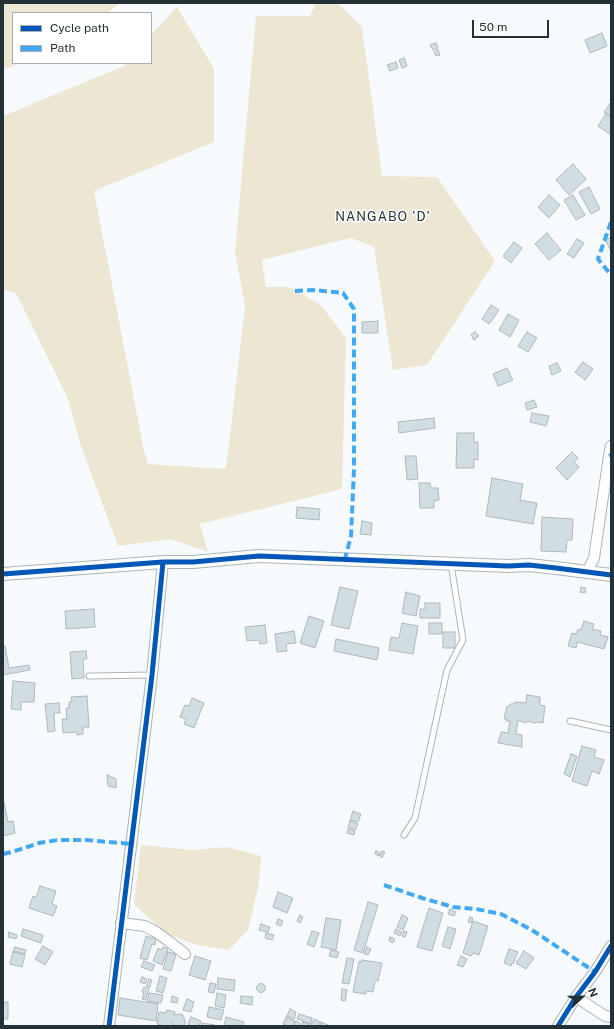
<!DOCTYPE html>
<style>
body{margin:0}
#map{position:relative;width:614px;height:1029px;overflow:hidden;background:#f7fafc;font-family:"Public Sans",sans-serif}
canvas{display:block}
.frame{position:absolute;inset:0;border:4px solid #243237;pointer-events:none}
.legend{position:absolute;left:12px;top:12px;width:140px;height:52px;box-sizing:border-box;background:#fff;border:1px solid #a7adaf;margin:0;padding:5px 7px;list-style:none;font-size:12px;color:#243237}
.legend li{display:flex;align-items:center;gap:8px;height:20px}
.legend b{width:20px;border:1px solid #a7adaf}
.north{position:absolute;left:562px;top:977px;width:40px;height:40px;-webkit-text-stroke:3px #fff;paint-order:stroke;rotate:68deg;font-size:11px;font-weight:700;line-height:16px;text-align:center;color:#243237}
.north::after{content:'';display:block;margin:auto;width:14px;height:18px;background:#243237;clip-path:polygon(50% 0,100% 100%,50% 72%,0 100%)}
.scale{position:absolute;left:472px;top:20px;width:77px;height:18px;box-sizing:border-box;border:2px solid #243237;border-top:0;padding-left:5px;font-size:12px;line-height:14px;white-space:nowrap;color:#243237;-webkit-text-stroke:3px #fff;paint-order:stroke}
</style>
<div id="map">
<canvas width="614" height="1029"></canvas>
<div class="frame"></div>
<ul class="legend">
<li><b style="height:5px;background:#0057b8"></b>Cycle path</li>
<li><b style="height:5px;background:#3fa9f5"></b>Path</li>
</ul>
<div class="north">N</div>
<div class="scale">50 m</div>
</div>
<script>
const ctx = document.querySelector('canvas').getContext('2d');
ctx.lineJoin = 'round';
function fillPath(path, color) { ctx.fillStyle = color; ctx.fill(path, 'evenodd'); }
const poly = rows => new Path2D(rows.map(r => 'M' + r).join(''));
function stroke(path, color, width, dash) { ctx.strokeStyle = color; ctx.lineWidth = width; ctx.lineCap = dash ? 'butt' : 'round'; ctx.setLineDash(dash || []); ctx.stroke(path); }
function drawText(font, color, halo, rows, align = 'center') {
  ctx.font = font + ' "Public Sans",sans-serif'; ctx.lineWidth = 3; ctx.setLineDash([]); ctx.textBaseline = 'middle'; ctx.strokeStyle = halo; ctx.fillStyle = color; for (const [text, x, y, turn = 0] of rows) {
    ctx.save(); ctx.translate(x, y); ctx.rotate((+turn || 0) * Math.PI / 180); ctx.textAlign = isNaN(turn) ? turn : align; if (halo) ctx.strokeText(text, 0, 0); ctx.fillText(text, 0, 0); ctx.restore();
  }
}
const green = poly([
 [3,3,120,3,107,13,13,13,13,63,21,63,3,70],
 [316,3,338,3,362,27,382,176,437,177,495,261,427,365,393,370,374,247,351,238,262,260,266,287,289,287,320,304,346,338,342,489,200,524,208,552,171,539,118,546,80,443,68,399,16,293,3,289,3,116,124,66,126,63,151,63,151,35,177,7,214,69,214,142,94,191,144,451,148,464,226,469,245,307,235,252,256,16,310,16],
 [141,845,193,850,227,847,261,856,259,883,248,930,229,950,197,945,164,933,134,904]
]);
const building = poly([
 [602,33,607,46,590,53,585,40,602,33],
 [436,43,438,48,433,50,430,45,436,43],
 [438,50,440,55,436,56,434,52,438,50],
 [404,58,407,66,402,68,399,60,404,58],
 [396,62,398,68,390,71,387,65,396,62],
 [611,102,611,116,604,112,611,102],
 [606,114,611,118,611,135,598,126,606,114],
 [573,164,586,179,569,195,556,180,573,164],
 [589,187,600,209,591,214,579,192,589,187],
 [549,195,560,205,549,218,538,207,549,195],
 [573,195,585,215,576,220,564,200,573,195],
 [547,233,561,250,549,260,535,244,547,233],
 [611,237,611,251,605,240,611,237],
 [577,239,584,243,574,258,567,254,577,239],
 [514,242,522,248,511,263,503,256,514,242],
 [491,305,499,310,489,324,482,319,491,305],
 [508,314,519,320,510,337,499,330,508,314],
 [378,321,378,333,362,333,362,322,378,321],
 [475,332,479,336,474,340,471,335,475,332],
 [527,332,537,338,528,352,518,346,527,332],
 [583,362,593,369,585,380,575,372,583,362],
 [557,363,561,371,552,375,549,366,557,363],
 [507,368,513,380,498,386,493,374,507,368],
 [534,400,537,407,527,410,525,403,534,400],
 [532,413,549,416,546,426,530,422,532,413],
 [434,418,435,428,399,433,398,422,434,418],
 [457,433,474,433,474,442,478,442,478,460,474,459,474,468,456,468,457,433],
 [572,452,578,458,574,462,579,467,567,480,556,468,572,452],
 [405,456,416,456,418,479,407,480,405,456],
 [492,478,523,484,520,500,537,503,533,524,486,516,492,478],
 [419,483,430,483,431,488,438,488,439,500,434,501,434,508,420,508,419,483],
 [297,507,320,509,319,520,296,518,297,507],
 [542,517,573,519,572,540,567,540,566,552,541,551,542,517],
 [362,521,372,523,371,535,360,534,362,521],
 [340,587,358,591,349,629,331,625,340,587],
 [581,587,586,588,585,593,580,592,581,587],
 [406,592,420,596,416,616,402,613,406,592],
 [425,603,440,603,440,618,420,618,420,609,425,609,425,603],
 [94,609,95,627,66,629,65,611,94,609],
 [309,616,324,621,315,648,300,643,309,616],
 [584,621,594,624,592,629,601,631,600,635,608,637,604,649,577,642,576,648,568,646,572,633,576,634,578,629,581,630,584,621],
 [402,623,418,626,413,654,389,650,391,637,399,638,402,623],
 [429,623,442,623,442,634,429,634,429,623],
 [265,625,267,643,260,644,259,640,247,641,245,627,265,625],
 [294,631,296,643,286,644,287,651,277,652,275,634,294,631],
 [443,632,455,632,455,648,443,648,443,632],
 [336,639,379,648,377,660,334,651,336,639],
 [3,646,5,646,9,668,29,665,30,670,3,675,3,646],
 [86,651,87,659,83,659,84,678,72,679,70,652,86,651],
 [13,681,35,683,34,702,21,702,21,710,11,709,13,681],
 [527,695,540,697,540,705,545,706,543,723,537,722,535,723,527,721,526,723,518,720,516,734,522,735,522,747,498,743,501,732,508,733,510,721,506,721,507,719,504,719,507,706,509,707,510,704,514,704,515,702,526,703,527,695],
 [87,696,89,727,83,727,83,734,77,735,77,732,63,733,62,719,67,719,66,708,69,708,69,702,72,702,71,697,87,696],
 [192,698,204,703,194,728,184,724,186,719,180,717,185,705,189,706,192,698],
 [59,703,60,713,54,713,55,731,48,732,45,704,59,703],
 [582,746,596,750,594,757,604,760,599,774,592,771,587,786,572,781,582,746],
 [571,754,577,756,570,777,564,774,571,754],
 [107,775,116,779,116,788,108,786,107,775],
 [3,802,4,802,8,822,13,821,15,833,3,836,3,802],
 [353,811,361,814,358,822,350,820,353,811],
 [350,821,358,824,355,830,348,827,350,821],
 [348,829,355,831,354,835,347,833,348,829],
 [376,851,380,853,379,856,375,854,376,851],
 [382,851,385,852,382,858,380,856,382,851],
 [40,886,56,891,52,904,57,906,53,916,29,908,33,896,36,897,40,886],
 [278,892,293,898,287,913,273,907,278,892],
 [368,902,378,905,363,953,354,950,368,902],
 [429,908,443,913,432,951,417,947,429,908],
 [450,909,456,912,454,916,448,914,450,909],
 [300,915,303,917,300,923,297,921,300,915],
 [402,915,408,918,403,930,397,927,402,915],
 [470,917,473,918,471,923,468,922,470,917],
 [326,918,341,920,336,950,321,947,326,918],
 [278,919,283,921,281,926,276,924,278,919],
 [473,921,488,926,479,955,473,953,471,956,463,953,473,921],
 [261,924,270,927,268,932,259,930,261,924],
 [448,927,456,929,450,949,442,946,448,927],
 [23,929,43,935,41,943,21,936,23,929],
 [396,929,402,932,400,936,394,933,396,929],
 [312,931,319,933,314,947,307,944,312,931],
 [404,931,407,932,405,937,402,936,404,931],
 [9,932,17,935,16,939,8,937,9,932],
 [266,933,274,935,272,940,265,938,266,933],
 [146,936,156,939,155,945,152,944,147,960,140,958,146,936],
 [390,937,395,939,393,943,389,941,390,937],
 [43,946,53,952,45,965,35,959,43,946],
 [15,947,26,950,25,954,13,951,15,947],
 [163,947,168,949,162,965,153,961,158,948,162,950,163,947],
 [367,947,371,949,368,955,364,954,367,947],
 [509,949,518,952,513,964,512,963,511,966,504,963,509,949],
 [331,950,339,952,337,958,329,956,331,950],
 [524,951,534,958,526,969,516,963,524,951],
 [13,952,25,955,22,967,10,964,13,952],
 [168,952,176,954,171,971,163,969,168,952],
 [195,956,211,961,205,980,189,975,195,956],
 [461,956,467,959,463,967,457,965,461,956],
 [347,958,354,959,349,984,342,983,347,958],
 [362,960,382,963,378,981,375,981,373,992,366,991,366,994,353,992,359,961,361,962,362,960],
 [144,961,155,965,152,971,141,967,144,961],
 [160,976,167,978,163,993,156,991,160,976],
 [142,977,147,979,145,984,140,982,142,977],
 [218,978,235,980,234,991,217,989,218,978],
 [149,979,152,980,145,1000,142,999,144,993,142,992,144,987,146,988,149,979],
 [210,983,216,984,214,993,208,992,210,983],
 '256.5 988a4.5 4.5 0 1 1 9 0a4.5 4.5 0 1 1-9 0Z',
 [342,989,347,990,345,1001,341,1000,342,989],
 [149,993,163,995,161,1003,147,1001,149,993],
 [217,993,226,995,224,1008,215,1006,217,993],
 [172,996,178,998,177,1003,171,1002,172,996],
 [241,996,253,997,252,1005,240,1003,241,996],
 [120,998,158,1004,156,1021,118,1015,120,998],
 [187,999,194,1002,191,1012,183,1010,187,999],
 [3,1002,8,1002,8,1019,3,1019,3,1002],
 [209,1007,224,1010,221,1020,207,1017,209,1007],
 [290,1009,296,1012,294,1019,287,1016,290,1009],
 [167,1010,175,1012,174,1015,180,1014,183,1015,185,1021,185,1024,183,1026,175,1026,172,1023,172,1026,164,1026,157,1024,159,1012,166,1013,167,1010],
 [299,1014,312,1018,311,1024,297,1019,299,1014],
 [191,1017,201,1021,199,1026,192,1026,188,1024,191,1017],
 [226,1017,244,1022,243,1026,224,1026,226,1017],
 [286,1017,295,1021,292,1026,288,1026,283,1024,286,1017],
 [314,1019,320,1022,319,1026,311,1026,314,1019],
 [296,1021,301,1024,300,1026,294,1026,296,1021],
 [303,1022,310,1025,309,1026,301,1026,303,1022],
 [321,1022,330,1026,320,1026,321,1022],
 [202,1023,215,1025,215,1026,201,1026,202,1023]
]);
const service = poly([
 [89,676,152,675],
 [570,721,611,730],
 [404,835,415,818,447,670,463,640,451,564]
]);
const minor = poly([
 [587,572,594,558,609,456,611,446],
 [121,923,145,926,156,932,166,939,185,954],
 [576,997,605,1016,611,1017],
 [109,1026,152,675,163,562],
 [558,1026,576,997,595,972,611,946]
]);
const tertiary = poly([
 [3,574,163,562,193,562,259,556,508,566,529,565,556,568,611,575]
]);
const quiet = poly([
 [611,222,598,259,611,275],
 [295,291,313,290,343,293,354,309,354,469,351,536,345,559],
 [609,456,611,455],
 [3,854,12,852,39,843,58,840,86,840,131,844],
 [384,885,422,898,453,907,476,909,501,914,532,930,595,972]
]);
const cycleway = poly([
 [3,574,163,562,193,562,259,556,508,566,529,565,556,568,611,575],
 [109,1026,152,675,163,562],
 [558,1026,576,997,595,972,611,946]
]);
const quarterNames = [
 ["NANGABO 'D'",383,217]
];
fillPath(green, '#ede6d3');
fillPath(building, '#d0dde3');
stroke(building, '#b0b7bb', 1);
stroke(service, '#acb4b7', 7);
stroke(minor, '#acb4b7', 12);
stroke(tertiary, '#acb4b7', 14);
stroke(service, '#fefeff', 5);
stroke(minor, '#fefeff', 10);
stroke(tertiary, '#fefeff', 12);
stroke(quiet, '#3fa9f5', 4, [8, 4]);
stroke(cycleway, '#0057b8', 5);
ctx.letterSpacing = '1px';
drawText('13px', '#243237', '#fff', quarterNames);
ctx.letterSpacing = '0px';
</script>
